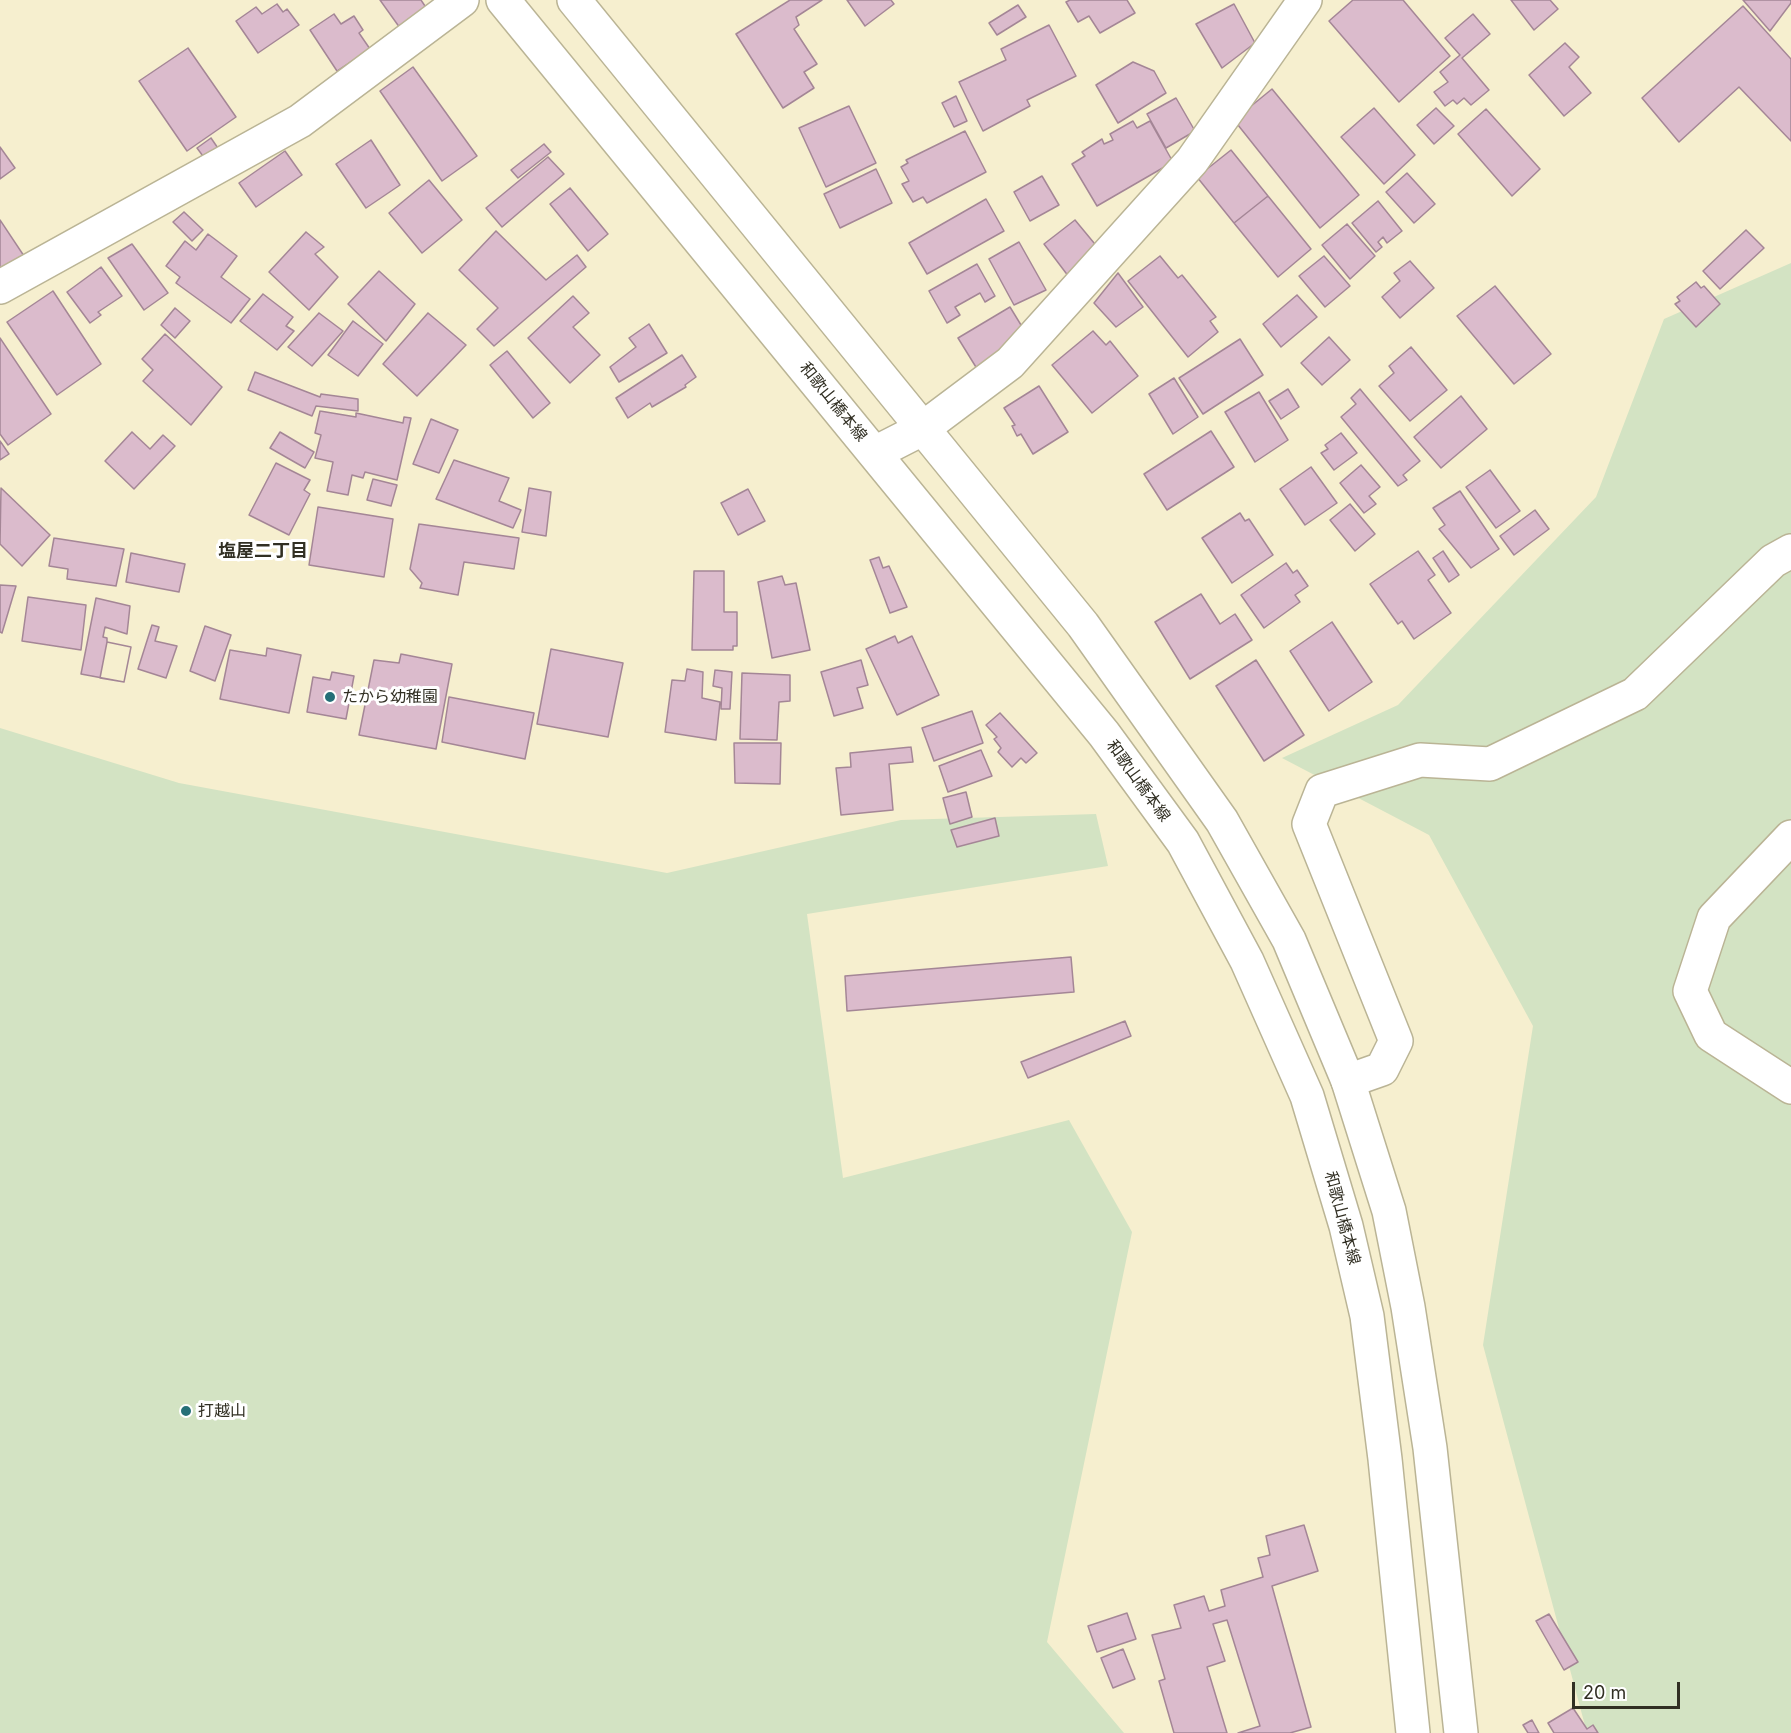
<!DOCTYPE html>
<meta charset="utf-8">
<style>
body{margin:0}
#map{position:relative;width:1791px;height:1733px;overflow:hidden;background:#f6efcf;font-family:Inter,sans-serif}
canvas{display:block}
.scale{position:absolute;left:1572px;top:1682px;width:108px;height:27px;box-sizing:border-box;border:3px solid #312f23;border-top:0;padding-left:8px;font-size:18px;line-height:21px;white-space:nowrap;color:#312f23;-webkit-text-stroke:4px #fff;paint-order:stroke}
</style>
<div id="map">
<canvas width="1791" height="1733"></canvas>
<div class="scale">20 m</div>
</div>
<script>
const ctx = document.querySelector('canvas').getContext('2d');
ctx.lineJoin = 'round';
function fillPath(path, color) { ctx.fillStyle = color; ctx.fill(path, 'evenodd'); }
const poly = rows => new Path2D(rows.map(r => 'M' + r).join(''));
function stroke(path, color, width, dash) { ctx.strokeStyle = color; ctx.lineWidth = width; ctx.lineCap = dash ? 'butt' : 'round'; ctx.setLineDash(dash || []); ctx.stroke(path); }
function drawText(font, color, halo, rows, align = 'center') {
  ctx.font = font + ' Inter,"Noto Sans JP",sans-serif'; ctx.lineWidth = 6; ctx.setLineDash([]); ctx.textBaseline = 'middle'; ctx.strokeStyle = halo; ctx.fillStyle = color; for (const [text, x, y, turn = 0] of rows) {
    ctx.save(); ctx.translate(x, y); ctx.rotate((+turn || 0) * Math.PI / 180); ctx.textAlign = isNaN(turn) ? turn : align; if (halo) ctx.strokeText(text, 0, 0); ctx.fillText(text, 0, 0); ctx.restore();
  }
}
const green = poly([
 [1791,263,1791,1733,1587,1733,1483,1345,1533,1026,1429,835,1282,758,1398,705,1596,497,1664,319],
 [0,728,179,783,667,873,901,820,1096,814,1108,866,807,914,843,1178,1069,1120,1132,1232,1047,1642,1124,1733,0,1733]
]);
const building = poly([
 [380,0,421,0,427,9,400,28,380,0],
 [790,0,822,0,796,17,799,25,794,29,817,64,804,72,814,88,783,108,736,34,790,0],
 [847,0,891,0,894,4,865,26,847,0],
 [1070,0,1127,0,1135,13,1100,33,1089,16,1078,22,1066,2,1070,0],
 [1353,0,1403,0,1450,56,1399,102,1329,21,1353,0],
 [1511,0,1550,0,1558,9,1534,30,1511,0],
 [1743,0,1791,0,1791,3,1770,31,1743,0],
 [277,4,283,12,287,9,299,25,258,53,236,21,256,7,262,14,277,4],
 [1234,4,1255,43,1222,68,1196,24,1234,4],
 [1018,5,1026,17,997,35,989,23,1018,5],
 [1743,6,1791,59,1791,141,1739,87,1679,142,1642,98,1743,6],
 [334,14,341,24,354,16,363,30,359,33,370,49,337,71,310,30,334,14],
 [1473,14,1490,34,1462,58,1489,90,1471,105,1464,98,1457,104,1453,100,1445,106,1434,92,1448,82,1440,72,1460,55,1445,38,1473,14],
 [1049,25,1076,76,1027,100,1030,106,983,131,959,82,1006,60,1001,49,1049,25],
 [1565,43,1579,57,1569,67,1591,93,1564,116,1529,75,1565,43],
 [188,48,236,117,187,151,139,81,188,48],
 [1133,62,1154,71,1166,93,1118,123,1096,85,1133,62],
 [413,67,477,156,442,181,380,91,413,67],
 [1272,89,1359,195,1320,228,1234,120,1272,89],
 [956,96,967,121,954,127,942,103,956,96],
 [1176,98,1195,131,1166,148,1147,114,1176,98],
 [849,106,876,163,826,187,799,128,849,106],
 [1374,108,1415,155,1384,184,1341,137,1374,108],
 [1436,108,1454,126,1434,144,1417,125,1436,108],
 [1486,109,1540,169,1512,196,1458,134,1486,109],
 [1133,121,1137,128,1150,121,1173,162,1097,206,1072,164,1085,156,1082,152,1102,139,1104,144,1113,140,1110,134,1133,121],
 [965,131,986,172,927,203,923,197,913,202,902,184,909,181,901,167,908,163,906,160,965,131],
 [211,138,224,157,211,167,197,148,211,138],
 [371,140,400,185,366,208,336,164,371,140],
 [544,144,551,152,518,178,511,170,544,144],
 [0,147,15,168,0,179,0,147],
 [1231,150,1268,196,1234,223,1197,177,1231,150],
 [285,151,302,175,256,207,239,183,285,151],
 [548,157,564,174,502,227,486,208,548,157],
 [876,169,892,203,840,228,824,194,876,169],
 [1407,173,1435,204,1414,223,1386,192,1407,173],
 [1042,176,1059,205,1030,221,1014,192,1042,176],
 [429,180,462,220,422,253,389,213,429,180],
 [570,188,608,234,588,251,550,204,570,188],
 [1268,196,1311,249,1278,277,1234,223,1268,196],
 [986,199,1004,231,927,274,909,243,986,199],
 [1378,201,1402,231,1387,243,1383,237,1378,242,1382,247,1376,252,1352,223,1378,201],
 [184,212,203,230,192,241,173,222,184,212],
 [0,220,30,265,0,275,0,220],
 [1075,220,1104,255,1072,281,1044,244,1075,220],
 [1347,224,1375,256,1350,279,1322,245,1347,224],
 [1746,230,1764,248,1720,289,1703,271,1746,230],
 [496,231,546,280,577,255,586,267,494,346,477,329,498,308,459,270,496,231],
 [306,232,324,247,315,254,338,277,309,310,269,272,306,232],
 [208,234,237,256,221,277,250,299,231,323,176,283,180,277,166,266,185,241,196,250,208,234],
 [1019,242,1046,290,1014,305,989,259,1019,242],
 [132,244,168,293,144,310,108,258,132,244],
 [1160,256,1178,278,1182,275,1216,317,1210,321,1218,332,1188,357,1128,281,1160,256],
 [1324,256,1350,286,1325,307,1299,276,1324,256],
 [1410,261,1434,288,1400,318,1382,297,1400,281,1394,273,1410,261],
 [977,264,995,296,985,302,980,293,955,307,960,315,947,323,929,291,977,264],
 [101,267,122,296,98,312,101,315,90,323,67,292,101,267],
 [379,271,415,304,386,341,348,304,379,271],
 [1118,273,1143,307,1116,327,1094,303,1118,273],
 [1696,282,1701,288,1704,286,1720,304,1696,327,1675,304,1680,301,1677,297,1696,282],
 [1495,286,1551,354,1514,384,1457,316,1495,286],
 [53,291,101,364,57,395,7,322,53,291],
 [263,294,293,317,286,326,294,331,277,350,240,321,263,294],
 [1297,295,1317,317,1281,347,1263,324,1297,295],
 [573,296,589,313,573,327,600,355,570,383,528,338,573,296],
 [1010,307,1032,343,979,372,958,338,1010,307],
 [175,308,190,321,175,338,161,325,175,308],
 [319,313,343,331,312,366,288,347,319,313],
 [428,313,466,345,417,396,383,364,428,313],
 [353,321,383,344,358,376,328,355,353,321],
 [649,324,667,353,619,382,610,367,636,347,629,338,649,324],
 [1093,331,1106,345,1110,341,1138,376,1092,413,1052,365,1093,331],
 [165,334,222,387,191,425,143,381,153,370,142,359,165,334],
 [1329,337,1350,360,1322,385,1301,363,1329,337],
 [0,338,51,414,8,445,0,434,0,338],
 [1240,339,1263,375,1203,414,1179,378,1240,339],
 [1411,347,1447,390,1410,421,1379,386,1394,373,1389,366,1411,347],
 [507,351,550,403,533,418,490,365,507,351],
 [682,355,696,377,685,385,686,387,652,407,650,403,628,418,616,398,682,355],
 [255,372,320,397,321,394,358,399,358,411,316,406,312,416,248,390,255,372],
 [1174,378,1198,417,1173,434,1149,394,1174,378],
 [1039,386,1068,432,1033,454,1021,434,1017,436,1012,426,1015,425,1004,408,1039,386],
 [1288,389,1299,407,1281,419,1269,401,1288,389],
 [1360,389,1420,461,1403,475,1407,480,1398,486,1341,417,1356,404,1351,398,1360,389],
 [1259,392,1288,440,1255,462,1225,412,1259,392],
 [1461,396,1487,429,1441,468,1414,437,1461,396],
 [320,411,356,417,356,413,403,423,404,417,411,418,397,480,365,472,363,478,352,475,348,495,327,491,333,462,315,458,321,435,315,433,320,411],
 [431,419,458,430,439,473,413,464,431,419],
 [1211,431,1234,467,1167,510,1144,474,1211,431],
 [132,432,150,449,163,435,175,446,134,489,105,461,132,432],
 [280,432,314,452,305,468,270,448,280,432],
 [1341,433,1357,453,1334,470,1321,453,1328,449,1325,445,1341,433],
 [0,441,9,454,0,460,0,441],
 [454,460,509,478,499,501,521,510,513,528,436,499,454,460],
 [276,463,310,480,304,490,310,494,289,535,249,515,276,463],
 [1361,465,1380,487,1369,496,1376,504,1364,513,1340,483,1361,465],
 [1311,467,1337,503,1305,525,1280,489,1311,467],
 [1490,470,1520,511,1496,528,1466,487,1490,470],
 [373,479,397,485,391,506,367,500,373,479],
 [1,488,50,535,22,566,0,544,1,488],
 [529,488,551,492,546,536,522,532,529,488],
 [748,489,765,521,738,535,721,503,748,489],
 [1460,491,1499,549,1471,568,1439,529,1445,525,1433,508,1460,491],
 [1350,504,1375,534,1355,551,1330,520,1350,504],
 [318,507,393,519,384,577,309,565,318,507],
 [1535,510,1549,529,1514,555,1500,536,1535,510],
 [1240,513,1245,521,1249,519,1273,555,1232,583,1202,538,1240,513],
 [419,524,519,538,514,569,464,562,458,595,420,588,422,583,410,569,419,524],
 [54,538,124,549,116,586,67,579,68,569,49,566,54,538],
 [1418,551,1435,575,1428,580,1451,613,1414,639,1402,621,1398,624,1370,584,1418,551],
 [1443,551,1459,575,1449,582,1433,558,1443,551],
 [131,553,185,564,179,592,126,582,131,553],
 [879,557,883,568,889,566,907,607,890,613,870,560,879,557],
 [1286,563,1293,573,1297,570,1308,586,1295,595,1300,602,1264,628,1241,595,1286,563],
 [694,571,724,571,724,612,737,612,737,646,733,646,733,650,692,650,694,571],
 [782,576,785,585,796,583,810,650,772,658,758,582,782,576],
 [0,585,16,586,2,633,0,632,0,585],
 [1201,594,1220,624,1235,614,1252,640,1190,679,1155,622,1201,594],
 [28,597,86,605,81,650,22,641,28,597],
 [96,598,130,606,127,634,105,627,103,637,107,638,107,642,131,647,124,682,81,674,96,598],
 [1332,622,1372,682,1329,711,1290,651,1332,622],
 [152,625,159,627,155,641,177,646,166,678,138,669,152,625],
 [205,626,231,635,215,681,190,671,205,626],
 [895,636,898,643,912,636,939,695,897,715,866,649,895,636],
 [107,642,131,647,124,682,100,678,107,642],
 [267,648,301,655,289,713,220,699,230,650,266,656,267,648],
 [551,649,623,663,608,737,537,724,551,649],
 [401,654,452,664,436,749,359,735,374,660,399,663,401,654],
 [861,660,868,685,857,688,863,708,834,716,821,672,861,660],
 [1256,660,1304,735,1264,761,1216,686,1256,660],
 [687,669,703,672,702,698,720,702,716,740,665,732,672,680,685,681,687,669],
 [715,670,732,672,730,709,721,709,722,688,713,686,715,670],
 [332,672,354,676,346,719,307,712,313,677,330,680,332,672],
 [742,673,790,675,790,701,779,702,777,740,740,739,742,673],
 [449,697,534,713,525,759,442,742,449,697],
 [972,711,983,743,934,761,922,728,972,711],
 [1000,713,1037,753,1026,763,1021,758,1012,767,998,752,1001,748,994,739,997,737,986,725,1000,713],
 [734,743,781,743,780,784,735,783,734,743],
 [911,747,913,762,889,764,893,810,841,815,836,768,851,767,850,753,911,747],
 [981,750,992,776,948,792,939,766,981,750],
 [966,792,972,817,950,824,943,798,966,792],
 [995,818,999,836,957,847,951,830,995,818],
 [1071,957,1074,992,847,1011,845,976,1071,957],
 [1125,1021,1131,1036,1028,1078,1021,1062,1125,1021],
 [1304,1525,1318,1571,1272,1586,1311,1727,1290,1733,1238,1733,1260,1726,1227,1620,1213,1624,1225,1661,1207,1667,1227,1733,1174,1733,1159,1681,1165,1679,1152,1635,1181,1628,1174,1605,1204,1596,1209,1611,1225,1606,1221,1590,1263,1577,1258,1558,1270,1555,1266,1536,1304,1525],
 [1127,1613,1136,1639,1097,1652,1088,1626,1127,1613],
 [1549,1614,1578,1662,1564,1670,1536,1621,1549,1614],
 [1123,1649,1135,1679,1113,1688,1101,1658,1123,1649],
 [1573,1708,1587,1729,1593,1725,1598,1733,1554,1733,1548,1723,1573,1708],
 [1532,1720,1539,1733,1528,1733,1523,1725,1532,1720]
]);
const minor = poly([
 [0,287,300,121,462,0],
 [875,453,922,429,1010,363,1192,161,1305,0],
 [1791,837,1714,918,1690,991,1711,1035,1791,1087],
 [1348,1081,1382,1069,1396,1041,1309,824,1322,791,1420,760,1490,764,1635,694,1773,561,1791,551]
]);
const major = poly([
 [503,0,1104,734,1183,842,1247,961,1307,1096,1346,1226,1367,1316,1385,1459,1413,1733],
 [574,0,1083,625,1222,821,1289,940,1348,1081,1389,1211,1408,1307,1430,1448,1461,1733]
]);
const markers = [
 [330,697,6,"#256f77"],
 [186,1411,6,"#256f77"]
];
const streetNames = [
 ["和歌山橋本線",833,402,51],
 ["和歌山橋本線",1138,781,54],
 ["和歌山橋本線",1342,1218,75]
];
const poiNames = [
 ["たから幼稚園",342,697],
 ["打越山",198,1411]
];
const neighbourhoodNames = [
 ["塩屋二丁目",263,552]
];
fillPath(green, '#d3e3c3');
fillPath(building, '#dbbbcc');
stroke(building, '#a48696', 1.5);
stroke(minor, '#bab495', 36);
stroke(major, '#bab495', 36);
stroke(minor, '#fff', 33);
stroke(major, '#fff', 33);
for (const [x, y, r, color] of markers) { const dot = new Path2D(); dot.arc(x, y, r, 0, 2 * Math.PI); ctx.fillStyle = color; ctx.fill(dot); stroke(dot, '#fff', 2); }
drawText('16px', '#312f23', '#fff', streetNames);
drawText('16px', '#312f23', '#fff', poiNames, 'left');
drawText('bold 18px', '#312f23', '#fff', neighbourhoodNames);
</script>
